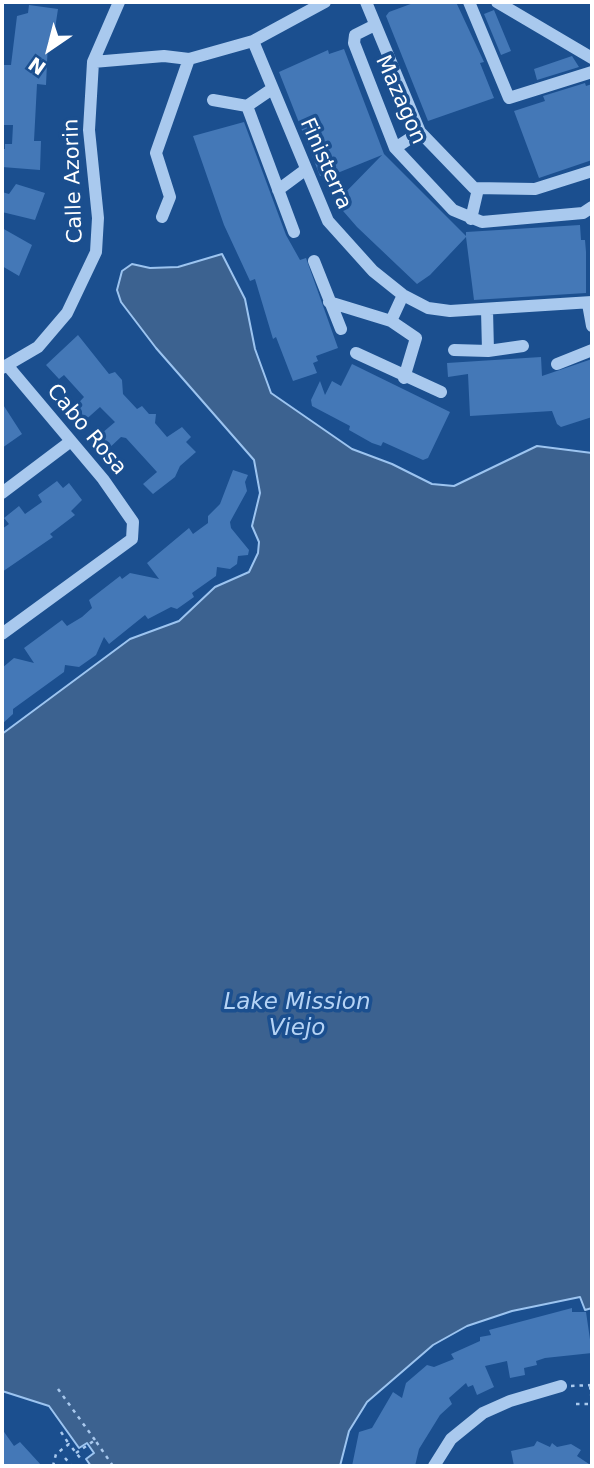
<!DOCTYPE html>
<style>
body{margin:0}
#map{position:relative;width:594px;height:1468px;overflow:hidden;background:#1b4f8f;font-family:"DejaVu Sans",sans-serif}
canvas{display:block}
.frame{position:absolute;inset:0;border:4px solid #fff;pointer-events:none}
.north{position:absolute;left:14px;top:14px;width:70px;height:70px;-webkit-text-stroke:5px #1b4f8f;paint-order:stroke;rotate:215deg;font-size:19px;font-weight:700;line-height:28px;text-align:center;color:#fff}
.north::after{content:'';display:block;margin:auto;width:24px;height:32px;background:#fff;clip-path:polygon(50% 0,100% 100%,50% 72%,0 100%)}
</style>
<div id="map">
<canvas width="594" height="1468"></canvas>
<div class="frame"></div>
<div class="north">N</div>
</div>
<script>
const ctx = document.querySelector('canvas').getContext('2d');
ctx.lineJoin = 'round';
function fillPath(path, color) { ctx.fillStyle = color; ctx.fill(path, 'evenodd'); }
const poly = rows => new Path2D(rows.map(r => 'M' + r).join(''));
function stroke(path, color, width, dash) { ctx.strokeStyle = color; ctx.lineWidth = width; ctx.lineCap = dash ? 'butt' : 'round'; ctx.setLineDash(dash || []); ctx.stroke(path); }
function drawText(font, color, halo, rows, align = 'center') {
  ctx.font = font + ' "DejaVu Sans",sans-serif'; ctx.lineWidth = 7; ctx.setLineDash([]); ctx.textBaseline = 'middle'; ctx.strokeStyle = halo; ctx.fillStyle = color; for (const [text, x, y, turn = 0] of rows) {
    ctx.save(); ctx.translate(x, y); ctx.rotate((+turn || 0) * Math.PI / 180); ctx.textAlign = isNaN(turn) ? turn : align; if (halo) ctx.strokeText(text, 0, 0); ctx.fillText(text, 0, 0); ctx.restore();
  }
}
const water = poly([
 [222,254,245,299,255,349,271,393,352,449,392,464,432,484,454,486,537,446,592,453,592,1308,585,1310,580,1297,512,1311,467,1326,433,1345,367,1402,349,1431,340,1466,91,1466,86,1459,94,1453,87,1443,79,1448,49,1406,2,1391,2,734,130,639,179,621,215,587,249,572,258,553,259,542,252,526,260,493,254,460,156,348,121,302,117,290,122,271,132,264,150,268,178,267,222,254]
]);
const building = poly([
 [416,2,456,2,484,62,480,63,494,98,428,121,386,16,389,12],
 [29,5,58,9,53,42,48,41,46,85,37,84,34,141,41,141,40,170,2,167,2,149,5,149,5,144,12,144,13,125,3,125,4,65,11,65,17,16,28,13],
 [494,10,511,51,501,55,484,14],
 [344,49,384,154,466,236,466,232,580,225,581,240,585,240,586,252,586,293,474,300,466,237,430,275,417,284,357,227,337,204,338,200,382,155,335,174,320,176,279,72,328,50,329,54],
 [572,56,579,67,537,80,534,69],
 [585,83,586,86,592,84,592,160,539,178,514,111,545,101,543,96],
 [244,122,286,235,300,260,306,258,338,348,316,356,318,361,313,363,317,373,293,381,276,337,273,339,255,279,250,281,224,225,193,136],
 [16,184,45,193,35,220,2,212,2,192,9,194],
 [2,228,32,245,19,276,2,266],
 [78,335,109,374,115,372,122,380,123,394,137,409,142,406,149,414,156,414,155,423,167,437,182,427,191,437,186,442,196,452,180,466,175,477,153,494,143,484,157,472,126,438,121,437,106,451,95,439,115,422,100,407,82,423,71,411,84,397,64,375,59,379,46,365],
 [541,357,542,376,592,359,592,417,561,427,557,424,552,411,470,416,468,374,448,377,447,363],
 [352,364,450,412,428,458,423,460,383,442,381,446,372,443,349,430,350,426,312,406,311,400,320,381,325,395,332,381,341,386],
 [2,403,22,434,2,448],
 [233,470,248,475,245,482,247,491,230,522,231,528,249,550,248,555,238,556,237,564,230,569,217,567,216,576,192,593,194,597,177,609,171,607,148,619,145,615,109,644,104,637,96,655,79,667,65,665,64,672,13,709,13,714,2,724,2,668,14,658,34,663,24,648,62,620,67,626,82,617,92,608,89,600,120,576,122,579,130,573,159,579,147,563,189,528,193,534,208,523,208,516,220,504],
 [57,481,63,488,69,483,82,500,71,511,75,515,50,534,53,537,2,572,2,529,9,524,4,518,19,506,25,514,42,502,38,495],
 [572,1308,572,1312,586,1312,592,1353,545,1358,536,1361,537,1365,524,1368,525,1375,510,1378,507,1361,485,1366,494,1387,477,1395,473,1385,468,1387,466,1383,449,1398,452,1404,440,1415,419,1449,415,1466,352,1466,359,1432,372,1428,393,1392,402,1398,406,1383,427,1365,434,1367,454,1359,451,1354,480,1341,480,1337,491,1335,489,1330],
 [2,1429,14,1446,20,1442,42,1466,2,1466],
 [537,1441,550,1447,552,1443,557,1447,571,1444,581,1450,577,1456,592,1466,514,1466,511,1451,534,1446]
]);
const path = poly([
 [571,1386,592,1385],
 [590,1386,592,1402],
 [58,1389,95,1440],
 [576,1404,592,1404],
 [61,1432,69,1444],
 [76,1453,95,1440,113,1466],
 [65,1458,71,1465],
 [53,1466,56,1454,69,1444,81,1459]
]);
const minor = poly([
 [366,2,420,132,474,188,535,189,592,171],
 [469,2,509,98,592,72],
 [497,2,592,58],
 [375,25,355,35,354,43,395,148,453,210,482,222,583,213,592,207],
 [253,41,328,221,373,271,403,295,428,308,450,311,592,302],
 [93,62,164,56,189,59,253,41,325,2],
 [213,100,247,106,294,232],
 [247,106,272,89],
 [395,148,420,132],
 [278,190,305,170],
 [162,217,170,197,156,153,189,59],
 [471,219,478,189],
 [314,261,341,329],
 [403,295,391,321,416,338,404,378],
 [329,302,391,321],
 [588,304,592,326],
 [487,310,488,351],
 [454,350,488,351,523,346],
 [356,353,441,392],
 [557,364,592,350],
 [2,368,38,347,67,313,96,252,98,218,89,130,93,62,119,2],
 [2,493,71,441],
 [2,634,132,539,133,522,103,479,7,365],
 [434,1466,451,1439,483,1413,510,1401,561,1386]
]);
const streetNames = [
 ["Mazagon",400,100,66],
 ["Finisterra",325,164,66],
 ["Calle Azorin",74,181,-92],
 ["Cabo Rosa",86,430,50]
];
const waterNames = [
 ["Lake Mission",297,1003],
 ["Viejo",297,1029]
];
fillPath(water, '#3c6290');
stroke(water, '#9cc4f0', 2);
fillPath(building, '#4478b7');
stroke(path, '#a9c9ee', 2.5, [3.5, 5]);
stroke(minor, '#a9c9ee', 12);
drawText('21px', '#fff', '#1b4f8f', streetNames);
drawText('italic 23px', '#b5d3f5', '#1b4f8f', waterNames);
</script>
